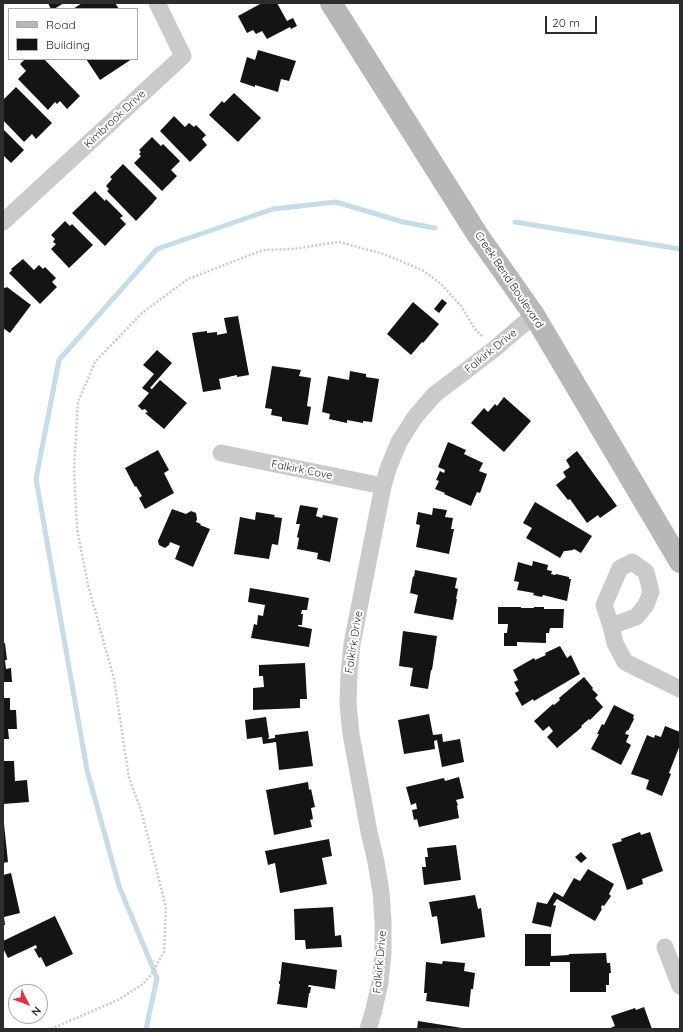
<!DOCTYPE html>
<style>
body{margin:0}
#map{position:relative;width:683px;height:1032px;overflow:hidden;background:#fff;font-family:Quicksand,sans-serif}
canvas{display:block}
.frame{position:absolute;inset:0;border:4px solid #2d2d2d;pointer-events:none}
.legend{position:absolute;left:8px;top:8px;width:130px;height:52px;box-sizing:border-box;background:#fff;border:1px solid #ababab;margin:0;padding:5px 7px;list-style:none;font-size:12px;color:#2d2d2d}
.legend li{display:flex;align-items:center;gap:8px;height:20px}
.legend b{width:20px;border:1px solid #ababab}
.north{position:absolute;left:8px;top:984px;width:40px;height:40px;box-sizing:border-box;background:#fff;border:1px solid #ababab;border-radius:50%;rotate:132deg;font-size:11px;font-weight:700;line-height:16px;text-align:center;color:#2d2d2d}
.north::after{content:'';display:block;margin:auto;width:14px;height:18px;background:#dc3743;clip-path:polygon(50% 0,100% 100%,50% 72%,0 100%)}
.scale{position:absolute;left:545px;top:16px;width:52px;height:18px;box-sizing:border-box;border:2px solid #2d2d2d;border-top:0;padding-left:5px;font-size:12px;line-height:14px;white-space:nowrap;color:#2d2d2d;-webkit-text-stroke:3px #fff;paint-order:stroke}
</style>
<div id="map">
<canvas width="683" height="1032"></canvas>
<div class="frame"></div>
<ul class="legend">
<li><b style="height:5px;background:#b7b7b7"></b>Road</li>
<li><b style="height:11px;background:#141414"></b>Building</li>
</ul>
<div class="north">N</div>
<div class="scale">20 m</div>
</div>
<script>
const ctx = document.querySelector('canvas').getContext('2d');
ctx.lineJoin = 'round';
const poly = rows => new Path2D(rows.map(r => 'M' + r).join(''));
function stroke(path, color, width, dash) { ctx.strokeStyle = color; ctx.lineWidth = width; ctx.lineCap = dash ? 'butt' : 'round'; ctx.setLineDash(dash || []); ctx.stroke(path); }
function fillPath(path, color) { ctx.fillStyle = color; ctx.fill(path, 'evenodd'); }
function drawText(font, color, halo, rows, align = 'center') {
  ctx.font = font + ' Quicksand,sans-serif'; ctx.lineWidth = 4; ctx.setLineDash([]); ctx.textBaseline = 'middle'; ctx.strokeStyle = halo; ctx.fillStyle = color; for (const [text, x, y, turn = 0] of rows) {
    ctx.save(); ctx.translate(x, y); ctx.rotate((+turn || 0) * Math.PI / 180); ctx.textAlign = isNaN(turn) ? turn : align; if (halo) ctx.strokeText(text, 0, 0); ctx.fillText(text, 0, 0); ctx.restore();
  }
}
const stream = poly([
 [515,222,680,249],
 [146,1029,157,978,119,886,87,770,36,479,59,360,157,249,273,209,336,202,403,222,435,228]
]);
const building = poly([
 [48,3,64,3,54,9,51,9],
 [82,3,115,3,119,9,73,9],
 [262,3,277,3,287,21,293,18,297,26,291,29,290,27,267,39,262,31,256,34,253,30,247,33,238,16],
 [258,50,296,61,289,81,281,79,278,92,255,85,255,87,240,82,247,57,255,60],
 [25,59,44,59,80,96,67,109,60,101,57,104,55,102,48,110,18,79,26,71,20,64],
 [86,59,132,59,100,80],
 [16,87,52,123,36,139,32,134,24,142,3,120,3,100],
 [234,93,261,118,238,142,209,115,222,101,224,103],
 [174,116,185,127,189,123,194,127,196,125,206,135,202,139,207,145,190,162,160,131],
 [3,129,24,150,11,163,3,155],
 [152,137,161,146,163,144,180,161,171,170,177,176,162,191,134,163,141,156,139,154,141,152,139,150],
 [123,164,157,198,152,204,136,221,107,191,109,189,106,186,112,179,110,177],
 [95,191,105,201,106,199,123,216,120,218,126,224,105,246,72,213],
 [65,221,70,226,72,224,93,245,69,268,51,249,56,244,53,242,55,239,51,235],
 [23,259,34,270,39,265,43,269,45,267,56,278,52,282,57,287,40,304,9,273,12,270,11,269],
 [3,287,5,288,7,287,31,305,10,333,3,328],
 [442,299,447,303,439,313,434,309],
 [413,302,439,324,423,343,422,342,411,355,387,334],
 [238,316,249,375,237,377,237,375,219,379,221,389,203,392,192,333,207,331,207,333,217,332,217,335,227,333,224,318],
 [157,350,172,363,150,388,152,389,160,380,187,403,164,429,145,413,148,412,145,409,142,410,138,406,149,393,142,388,154,374,143,365],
 [272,366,301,370,299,376,311,378,307,406,311,407,308,425,282,421,282,417,271,415,272,409,265,408],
 [350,371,366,374,366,377,379,379,372,422,363,421,363,423,347,420,347,423,329,419,330,414,322,412,328,376,349,380],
 [504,397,531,421,504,452,471,423,484,408,488,412,495,404,497,406],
 [448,442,466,450,464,454,483,463,479,471,487,474,480,493,477,492,471,506,444,494,445,493,435,489,439,481,436,480,440,471,444,473,445,470,438,467],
 [158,450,169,470,164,473,174,493,145,509,139,498,142,496,136,486,135,487,125,468],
 [577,451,617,506,600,518,598,515,587,523,570,499,568,500,556,485,566,477,563,472,570,467,566,460],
 [535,502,592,536,581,553,574,549,573,550,566,551,564,551,560,558,526,538,532,528,523,523],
 [300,505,318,508,316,516,322,518,323,515,338,518,330,562,317,559,318,553,297,549,299,538,297,537,300,524,296,524],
 [433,508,447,510,445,517,453,518,451,529,454,529,449,554,416,547,420,525,416,524,418,512,432,515],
 [172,509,186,514,191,511,196,513,197,519,196,522,201,524,200,525,210,529,193,567,175,559,180,546,170,542,169,545,165,548,159,545,158,541],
 [256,512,275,515,274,517,282,518,278,545,272,544,269,559,234,554,240,517,255,520],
 [533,561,548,565,547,570,552,571,551,574,555,575,556,574,569,577,569,579,571,579,567,601,543,595,542,597,533,595,534,593,517,590,519,582,514,581,518,562,532,566],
 [415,570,457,578,455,588,458,589,456,599,457,599,453,620,414,613,418,595,410,593,413,576,414,577],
 [250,588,309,598,307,610,302,610,301,614,303,614,302,625,298,625,298,626,312,629,309,647,251,638,254,624,257,625,258,615,263,616,265,605,248,602],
 [498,607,521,607,521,608,534,608,534,607,544,607,544,609,564,609,563,628,550,628,549,633,546,633,546,643,517,642,517,646,504,646,504,633,507,633,508,624,498,624],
 [403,631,437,636,432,670,431,670,428,689,410,686,413,668,399,666],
 [5,643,7,660,5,660,6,669,11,668,12,682,3,682,3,644],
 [560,646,567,658,571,655,580,674,534,701,533,699,522,706,515,693,519,691,514,682,518,680,513,670,534,658,535,660,546,655,545,653],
 [305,663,307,699,300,699,300,708,253,710,253,688,264,687,263,676,259,676,259,665],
 [584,677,593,688,592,689,598,695,595,698,603,707,590,720,589,719,581,726,582,727,557,748,547,737,553,731,549,726,543,731,534,721,553,704,554,705,560,700,559,698],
 [3,698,10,698,10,710,16,710,17,729,8,729,9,739,3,739],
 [614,705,634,715,633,718,634,719,628,731,627,730,625,734,629,735,626,742,631,745,621,765,591,749,599,734,597,734,602,724,604,725],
 [429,714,433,735,442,734,443,742,460,739,464,762,442,767,437,740,434,741,435,749,404,754,398,720],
 [266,717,269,737,268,739,275,738,275,735,308,731,313,766,279,770,276,742,263,744,262,737,247,739,245,720],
 [665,726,680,732,680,745,669,773,671,774,662,796,646,789,649,780,631,774,647,735,654,738,655,735,661,737],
 [3,761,14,761,15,781,27,780,29,802,3,804],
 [459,777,464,798,456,800,458,805,457,806,459,818,419,827,417,819,414,820,412,810,417,809,416,803,411,805,406,787,444,778,445,781],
 [308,782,309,790,311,789,315,807,311,808,313,819,310,820,312,827,274,835,266,790],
 [3,824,4,824,8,862,3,863],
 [640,832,641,835,650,832,663,871,642,879,643,884,627,890,612,844,622,841,621,839],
 [329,839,332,856,322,858,327,884,280,893,275,863,268,865,265,851],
 [456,845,461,880,424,885,422,867,426,867,425,857,428,857,427,848],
 [581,852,587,858,581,863,575,857],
 [588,869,614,884,609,894,611,896,604,906,602,905,601,908,602,909,595,921,557,899,553,905,556,906,551,927,532,923,537,902,547,904,554,892,563,897,574,878,580,881],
 [11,873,20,913,4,917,5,925,3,925,3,875],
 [475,895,478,909,481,908,485,937,441,944,437,916,432,917,429,902],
 [333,907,335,936,341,935,342,947,306,949,305,940,295,940,294,909],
 [55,916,73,954,46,967,41,957,39,958,34,949,37,948,36,945,8,958,3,948,3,941],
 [525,934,551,934,551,956,569,955,569,954,606,953,607,963,610,963,611,973,609,973,609,985,606,985,606,992,570,992,570,962,550,962,550,966,525,966],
 [443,961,465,963,464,971,475,973,473,989,471,989,469,1007,426,1001,427,993,424,993,426,962,442,964],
 [282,962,337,970,335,989,309,985,308,987,311,987,310,993,309,993,307,1008,277,1004,280,984,279,984,279,981,280,981],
 [644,1007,652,1029,608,1029,615,1026,611,1016,635,1008,636,1010],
 [418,1021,462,1028,462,1029,417,1029]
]);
const path = poly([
 [51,1029,118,1000,143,984,151,975,164,952,166,907,141,810,129,778,114,679,88,585,77,529,74,469,78,402,95,362,142,313,188,279,263,250,293,249,339,242,384,254,424,271,441,284,461,306,475,329,483,337]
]);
const street = poly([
 [3,222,183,56,157,3],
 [221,453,383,486],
 [611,626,636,617,646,605,651,592,646,572,632,562,620,568,604,605,611,626,615,643,625,662,680,689],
 [665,947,680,986],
 [368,1029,373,1013,380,983,383,953,383,922,381,892,376,862,369,832,351,734,348,704,349,674,352,644,383,486,388,469,399,442,415,417,434,395,493,350,534,315]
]);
const secondary = poly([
 [331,3,477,234,534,315,680,562]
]);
const streetNames = [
 ["Kimbrook Drive",115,119,-43],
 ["Creek Bend Boulevard",509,280,56],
 ["Falkirk Drive",491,351,-39],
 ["Falkirk Cove",302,470,11],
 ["Falkirk Drive",354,642,-81],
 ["Falkirk Drive",380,962,-85]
];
stroke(stream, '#c7dce9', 5);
fillPath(building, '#141414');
stroke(path, '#cacaca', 2.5, [2, 2]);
stroke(street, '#cacaca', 17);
stroke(secondary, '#b7b7b7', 22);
drawText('11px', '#2d2d2d', '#fff', streetNames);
</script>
